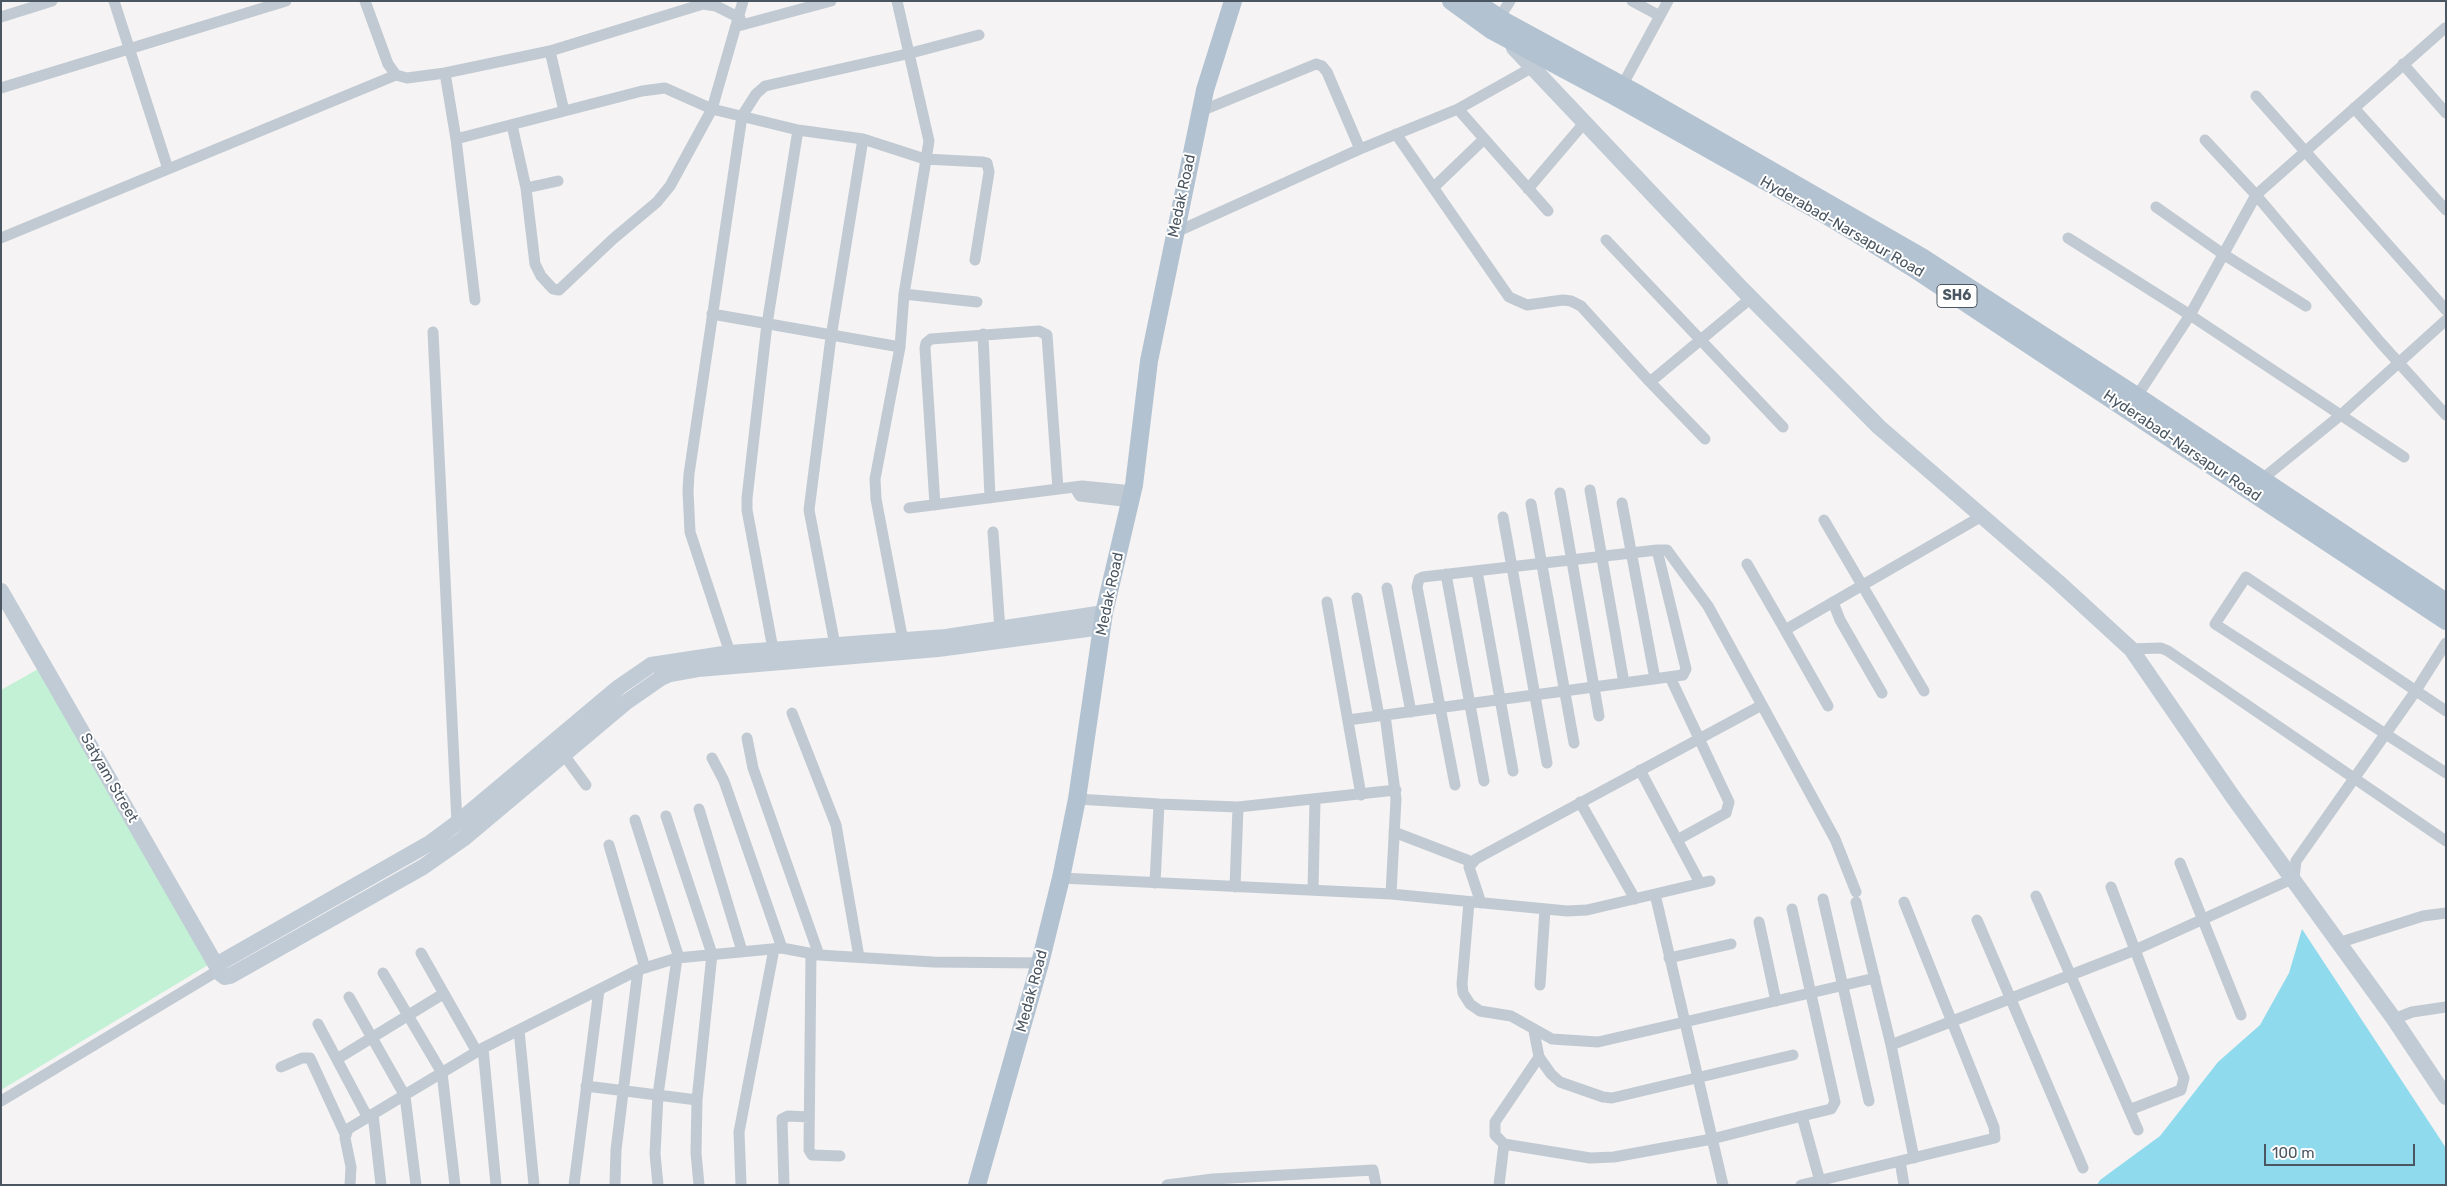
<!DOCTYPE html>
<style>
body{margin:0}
#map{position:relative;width:2447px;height:1186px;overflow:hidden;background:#f5f3f3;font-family:Rubik,sans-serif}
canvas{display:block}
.frame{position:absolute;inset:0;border:2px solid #4a5661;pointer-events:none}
.scale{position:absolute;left:2264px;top:1144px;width:151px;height:22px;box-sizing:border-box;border:2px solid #4a5661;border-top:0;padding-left:6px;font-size:15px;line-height:18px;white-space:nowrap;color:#4a5661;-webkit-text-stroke:4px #fff;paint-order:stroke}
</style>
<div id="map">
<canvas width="2447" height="1186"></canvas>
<div class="frame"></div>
<div class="scale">100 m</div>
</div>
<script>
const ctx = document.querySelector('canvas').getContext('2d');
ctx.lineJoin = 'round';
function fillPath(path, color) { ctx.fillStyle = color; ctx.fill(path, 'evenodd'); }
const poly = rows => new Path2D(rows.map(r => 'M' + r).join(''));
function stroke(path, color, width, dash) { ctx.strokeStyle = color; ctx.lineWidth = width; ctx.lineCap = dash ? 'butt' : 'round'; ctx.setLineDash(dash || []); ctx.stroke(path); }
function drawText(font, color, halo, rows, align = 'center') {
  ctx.font = font + ' Rubik,sans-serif'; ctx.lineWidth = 4; ctx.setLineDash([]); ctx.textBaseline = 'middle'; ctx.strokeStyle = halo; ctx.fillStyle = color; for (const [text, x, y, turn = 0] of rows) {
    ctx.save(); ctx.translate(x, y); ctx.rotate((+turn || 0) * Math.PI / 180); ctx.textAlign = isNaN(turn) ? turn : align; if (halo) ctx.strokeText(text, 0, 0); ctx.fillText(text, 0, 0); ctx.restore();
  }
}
const green = poly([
 [38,669,208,965,1,1090,1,690]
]);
const water = poly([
 [2302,929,2446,1148,2446,1185,2097,1185,2100,1180,2160,1136,2218,1062,2260,1025,2289,973]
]);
const street = poly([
 [114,1,168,169],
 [365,1,388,64,396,75,407,78,445,73,550,51,703,4,716,6,740,18],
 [897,1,929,141,904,294,900,347,875,479,876,499,903,641],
 [1632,1,1660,16],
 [1,17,52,1],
 [1499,18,1510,1],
 [738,26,831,1],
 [550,51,564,111],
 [2403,64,2446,113],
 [445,73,456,139,475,300],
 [1622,86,1668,1],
 [1,88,286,1],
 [2256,96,2446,310],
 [2354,108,2446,210],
 [1458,109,1548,211],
 [1201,111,1316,64,1322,66,1327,72,1360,149],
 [512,125,526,188,535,264,541,276,553,289,559,290,613,239,657,202,670,186,712,109,743,1],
 [1396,134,1509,297,1527,305,1563,300,1571,301,1581,306,1650,382,1705,439],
 [456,139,642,91,665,88,712,109,798,130,863,139,925,159,983,162,987,163,989,172,975,260],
 [2205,140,2256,195,2380,342,2446,415],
 [526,188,558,181],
 [1433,188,1484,139],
 [1528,189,1585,122],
 [2156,207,2223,254,2306,306],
 [1174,233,1360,149,1458,109,1533,67],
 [1,238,396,75],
 [2068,238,2190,315,2404,457],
 [1606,240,1783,427],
 [904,294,977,302],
 [712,314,900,347],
 [433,332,457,823],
 [983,334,990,498],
 [1650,382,1751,298],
 [2137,396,2190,315,2256,195,2445,28],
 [2261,480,2342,414,2446,320],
 [1075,488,1080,496,1131,502],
 [1590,490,1624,683],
 [1560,493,1599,716],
 [1622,503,1655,679],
 [1531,504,1574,743],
 [935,505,925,348,926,343,931,339,1039,331,1047,335,1058,489],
 [909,508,1082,486,1133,491],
 [1503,517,1547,763],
 [1824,520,1924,691],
 [993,532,1000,630],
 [1747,564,1785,630],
 [1477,571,1513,771],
 [1446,574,1484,781],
 [1387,588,1411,712],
 [1357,598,1379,716],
 [1327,602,1361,795],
 [1833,602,1840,620,1882,693],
 [835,645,809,510,831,337,863,139],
 [773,649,747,510,747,498,767,324,798,130],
 [2131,649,2161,648,2168,651,2446,841],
 [730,653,690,532,688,491,689,474,742,116,756,94,765,86,911,53,979,35],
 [1670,677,1729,802,1726,813,1677,840],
 [1762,705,1835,839,1856,892],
 [1828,706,1785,630,1982,516],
 [2446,711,2246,577,2215,624,2446,773],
 [792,713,836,825,859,957],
 [1385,715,1396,799,1391,894],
 [1348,720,1683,675,1686,669,1657,550],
 [747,738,753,768,819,955],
 [564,755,586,785],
 [712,758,724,781,782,948],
 [1640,770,1700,883],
 [1455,785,1417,587,1419,579,1423,577,1657,550,1667,550,1708,606,1762,705,1476,859,1469,867,1481,903],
 [1077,799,1159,804,1238,807,1396,790],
 [1580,802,1635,899],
 [699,809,742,951],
 [666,816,712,954,697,1100,696,1153,699,1185],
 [635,820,679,958],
 [1394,832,1472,862],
 [609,845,645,968],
 [2180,863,2241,1015],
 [1061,878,1391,894,1567,911,1587,910,1655,894,1723,1185],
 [1155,883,1159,804],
 [1235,887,1238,807],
 [2111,887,2184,1078,2181,1090,2129,1110],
 [1313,890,1315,800],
 [1655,894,1710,881],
 [2036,896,2138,1130],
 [1823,899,1869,1101],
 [1469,902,1462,984,1463,993,1470,1004,1480,1011,1511,1016,1552,1039,1598,1042,1875,978],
 [1856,902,1891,1045,2135,950,2294,878,2296,861,2415,692,2446,643],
 [1792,909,1835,1102,1831,1109,1802,1116],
 [1977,920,2083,1168],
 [1759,922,1776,1001],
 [2338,943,2423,916,2446,913],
 [421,953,477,1052],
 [811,953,809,1150,812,1155,840,1156],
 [1669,958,1731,944],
 [383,973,442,1073,455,1185],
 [1540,985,1545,909],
 [349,997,405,1096,416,1185],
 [2394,1019,2412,1012,2446,1007],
 [318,1024,368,1118],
 [519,1030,534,1185],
 [1534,1031,1539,1057,1551,1074,1560,1082,1603,1097,1612,1098,1793,1055],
 [1891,1045,1914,1158],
 [483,1048,496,1185],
 [1539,1057,1495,1122,1495,1135,1504,1144,1590,1158,1614,1157,1712,1139,1802,1116,1821,1185],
 [337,1059,443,994],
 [281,1067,302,1058,310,1058,345,1134],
 [586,1086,697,1100],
 [1,1101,219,970],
 [373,1114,381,1185],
 [1900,1161,1904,1185],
 [1213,1179,1373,1170,1376,1185],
 [350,1185,351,1167,345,1138,348,1129,483,1048,638,970,677,958,782,948,819,955,933,962,1040,963],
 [574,1185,599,990],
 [615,1185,616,1150,638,970],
 [658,1185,655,1154,658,1095,677,958],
 [741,1185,739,1132,774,949],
 [784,1185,782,1119,788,1116,809,1117],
 [1167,1185,1213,1179,1214,1185],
 [1499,1185,1504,1144],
 [1801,1185,1995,1138,1994,1127,1904,902]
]);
const secondary = poly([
 [1512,41,1514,48,1742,289,1879,427,2058,582,2131,649,2233,797,2394,1019,2446,1097],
 [1,591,216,965],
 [1102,627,938,649,698,669,670,674,661,678,625,703,463,839,423,867,230,976,225,977,221,974,216,965,430,843,457,823,619,687,651,665,730,653,946,637,1104,613]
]);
const primary = poly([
 [1451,1,1491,30,1616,97,1836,221,1913,268,2446,621],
 [1474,1,1506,22,1640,95,1922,257,2146,402,2446,602],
 [977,1185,1040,963,1061,878,1077,799,1104,613,1134,485,1149,361,1205,90,1233,1]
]);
const shields = [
 [1957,296,40]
];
const shieldNames = [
 ["SH6",1957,296]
];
const streetNames = [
 ["Medak Road",1182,196,-78],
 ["Hyderabad-Narsapur Road",1842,227,30],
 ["Hyderabad-Narsapur Road",2182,446,34],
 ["Medak Road",1110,594,-78],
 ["Satyam Street",109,778,60],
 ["Medak Road",1032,991,-75]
];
fillPath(green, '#c3f1d5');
fillPath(water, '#90daee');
stroke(street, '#c1cad2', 11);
stroke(secondary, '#c1cbd6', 16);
stroke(primary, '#b3c2d1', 18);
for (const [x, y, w] of shields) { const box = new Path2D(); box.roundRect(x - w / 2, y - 11.5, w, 23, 4); ctx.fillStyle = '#fff'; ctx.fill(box); stroke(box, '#4a5661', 1); }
drawText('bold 14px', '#4a5661', null, shieldNames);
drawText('15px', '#4a5661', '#fff', streetNames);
</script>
